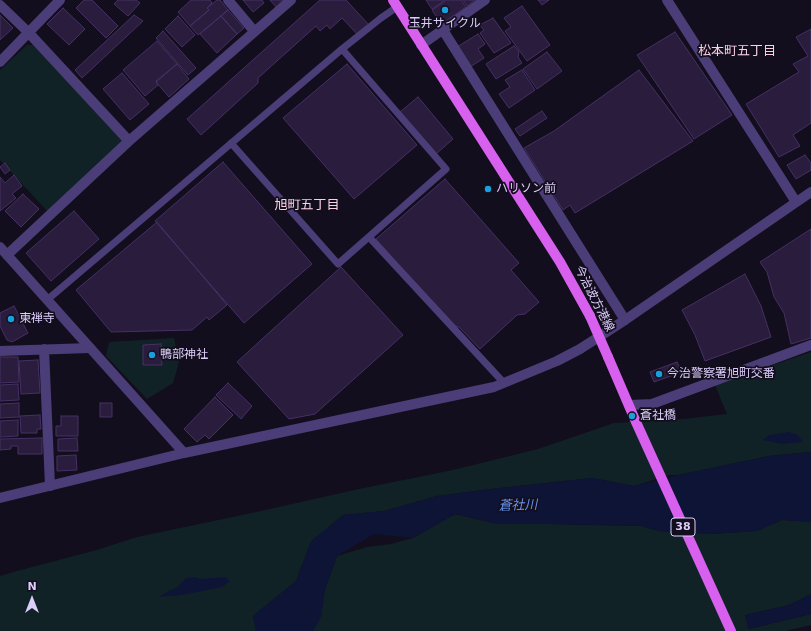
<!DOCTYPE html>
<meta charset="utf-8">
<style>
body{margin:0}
#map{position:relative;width:811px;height:631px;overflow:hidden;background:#130e1d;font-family:"DejaVu Sans",sans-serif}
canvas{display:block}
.north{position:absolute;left:12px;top:579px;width:40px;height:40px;-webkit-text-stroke:3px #130e1d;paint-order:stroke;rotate:0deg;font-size:11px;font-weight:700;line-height:16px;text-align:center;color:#dccefa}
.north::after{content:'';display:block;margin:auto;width:14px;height:18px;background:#dccefa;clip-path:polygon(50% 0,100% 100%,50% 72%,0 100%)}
</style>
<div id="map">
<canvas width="811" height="631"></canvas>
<div class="north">N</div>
</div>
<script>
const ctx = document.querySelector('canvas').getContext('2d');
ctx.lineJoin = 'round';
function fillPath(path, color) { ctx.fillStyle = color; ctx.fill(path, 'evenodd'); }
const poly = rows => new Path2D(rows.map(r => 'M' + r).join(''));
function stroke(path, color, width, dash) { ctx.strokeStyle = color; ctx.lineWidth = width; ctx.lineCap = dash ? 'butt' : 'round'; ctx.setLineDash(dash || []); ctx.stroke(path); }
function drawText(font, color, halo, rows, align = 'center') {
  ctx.font = font + ' "DejaVu Sans","Noto Sans JP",sans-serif'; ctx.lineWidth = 3.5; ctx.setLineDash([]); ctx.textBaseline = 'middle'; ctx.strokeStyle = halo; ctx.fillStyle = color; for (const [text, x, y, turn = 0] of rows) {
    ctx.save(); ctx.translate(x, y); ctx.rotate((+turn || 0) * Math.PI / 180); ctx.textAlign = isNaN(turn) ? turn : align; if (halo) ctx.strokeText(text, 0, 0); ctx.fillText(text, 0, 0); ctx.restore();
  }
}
const green = poly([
 [27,45,34,45,124,142,48,212,0,160,0,70],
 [174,338,179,362,173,383,147,399,106,356,109,342],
 [811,352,811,452,769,456,678,475,669,475,634,486,592,478,491,489,437,496,384,511,343,515,311,542,296,581,253,616,256,631,0,631,0,576,17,571,97,550,137,537,252,513,359,489,453,470,538,449,614,423,684,419,727,414,715,385],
 [455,514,498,524,549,524,641,526,659,531,711,534,757,531,782,520,811,522,811,594,789,605,745,615,749,629,811,614,811,625,785,631,313,631,321,616,325,589,337,556,367,547,391,544,413,538]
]);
const water = poly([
 [789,432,798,435,803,442,782,444,763,440,769,435],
 [811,452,811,522,782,520,757,531,711,534,659,531,641,526,549,524,498,524,455,514,413,538,374,534,337,556,325,589,321,617,313,631,256,631,253,616,296,581,311,541,343,515,384,511,437,496,491,489,592,478,634,486,678,475,769,456],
 [195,577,200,579,226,577,230,581,222,587,182,595,159,597,167,592,178,587,186,578],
 [811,594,811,614,748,629,745,615,789,605]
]);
const building = poly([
 [84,0,92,0,118,26,106,38,76,8,84,0],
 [118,0,136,0,140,3,128,16,114,4,118,0],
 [191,0,210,0,212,3,207,8,209,10,190,26,178,12,191,0],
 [217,0,220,0,228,10,198,35,190,26,209,10,207,8,217,0],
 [243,0,262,0,264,3,253,12,243,0],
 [270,0,284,0,276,7,270,0],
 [320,0,346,0,369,25,358,35,342,18,330,29,327,25,320,31,316,26,258,78,258,83,201,135,187,119,320,0],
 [426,0,445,0,432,9,426,0],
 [447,0,461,0,466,7,441,24,432,10,447,0],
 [463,0,475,0,467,6,463,0],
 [538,0,549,0,542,5,538,0],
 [522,6,550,45,527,61,505,31,511,27,504,18,522,6],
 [63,8,85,29,69,45,47,24,63,8],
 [228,10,244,28,237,34,221,16,228,10],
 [0,15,13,28,0,40,0,15],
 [134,15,143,21,82,78,75,70,134,15],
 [178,16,195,35,182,47,165,29,178,16],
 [221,16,237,34,217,53,200,34,221,16],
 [493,18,511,43,494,53,480,33,484,30,480,25,493,18],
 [811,29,811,123,793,135,800,146,779,157,746,104,799,72,793,64,808,56,796,37,811,29],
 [163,31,196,68,188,75,156,38,163,31],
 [675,32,732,115,694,139,637,55,675,32],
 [478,34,485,44,478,49,484,58,470,67,457,47,478,34],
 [157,41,177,64,156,81,158,85,145,96,123,70,157,41],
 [514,46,519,52,518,57,522,63,496,79,486,64,514,46],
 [547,52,562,71,537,89,523,69,547,52],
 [177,64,189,79,169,97,156,82,177,64],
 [347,64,417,145,354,199,283,118,347,64],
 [522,70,535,90,509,108,499,94,510,87,505,80,522,70],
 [639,70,693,141,575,213,570,205,563,210,524,148,554,131,639,70],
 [122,73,149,104,130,120,103,89,122,73],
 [418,97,453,139,436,154,400,112,418,97],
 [542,111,547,118,520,136,515,129,542,111],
 [805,155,811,163,811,170,796,179,787,165,805,155],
 [223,162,312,264,244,323,155,221,223,162],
 [5,163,10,170,5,174,0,167,5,163],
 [14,175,22,186,12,194,16,198,0,211,0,177,5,183,14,175],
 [445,179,519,263,511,270,539,302,525,314,517,315,480,349,459,327,451,325,376,239,445,179],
 [23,194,39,209,21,227,5,211,23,194],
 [74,211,99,239,51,281,26,253,74,211],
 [157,222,227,305,209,320,207,317,192,330,111,332,76,290,157,222],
 [811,229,811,338,791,344,784,313,774,297,767,272,760,262,811,229],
 [341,267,403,335,315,414,289,419,237,362,341,267],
 [745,274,761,306,771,337,705,361,695,335,682,310,745,274],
 [14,306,28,333,12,342,7,340,0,326,0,313,14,306],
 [161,344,162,365,143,365,143,345,161,344],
 [0,357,18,357,19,382,0,383,0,357],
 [38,360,40,393,21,394,19,361,38,360],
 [677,362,682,372,654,382,650,372,677,362],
 [228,383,252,406,241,419,216,395,228,383],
 [18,384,19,400,0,401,0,385,18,384],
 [215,397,233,415,209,439,205,435,197,442,184,429,215,397],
 [19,403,19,417,0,418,0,404,19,403],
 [100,403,112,403,112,417,100,417,100,403],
 [40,415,41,429,37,429,37,433,21,433,20,416,40,415],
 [61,416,78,416,78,436,56,436,56,426,61,426,61,416],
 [18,420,18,436,0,437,0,421,18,420],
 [42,438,42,454,18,454,18,446,11,446,11,449,0,450,0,439,42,438],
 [77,438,78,451,58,451,58,439,77,438],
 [76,455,77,470,57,471,57,456,76,455]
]);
const service = poly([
 [231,143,338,264,446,169,342,49],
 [369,237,504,383],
 [47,300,342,49,381,18,397,7]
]);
const minor = poly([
 [228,0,254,31],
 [0,5,28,32,129,141],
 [443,30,625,320],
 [421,45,485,0],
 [0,62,60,0],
 [7,255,129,141,291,0],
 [44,349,50,486],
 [0,351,90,348],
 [629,405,652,404,811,345]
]);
const tertiary = poly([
 [667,0,796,202],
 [0,247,184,453],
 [0,498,184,453,494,387,557,361,580,349,625,320,811,192]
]);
const primary = poly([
 [393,0,560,262,590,316],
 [608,357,636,422,731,631]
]);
const primaryBridge = poly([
 [590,316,608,357]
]);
const markers = [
 [445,10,4,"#17a0de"],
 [488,189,4,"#17a0de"],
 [11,319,4,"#17a0de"],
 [152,355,4,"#17a0de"],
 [659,374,4,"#17a0de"],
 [632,416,4,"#17a0de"]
];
const shields = [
 [683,527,24]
];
const shieldNames = [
 ["38",683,527]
];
const poiNames = [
 ["玉井サイクル",445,24,"center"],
 ["ハリソン前",496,189],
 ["東禅寺",19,319],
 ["鴨部神社",160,355],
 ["今治警察署旭町交番",667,374],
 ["蒼社橋",640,416]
];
const streetNames = [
 ["今治波方港線",594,299,63]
];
const neighbourhoodNames = [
 ["松本町五丁目",737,52],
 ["旭町五丁目",307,206]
];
const waterNames = [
 ["蒼社川",518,506,-2]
];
fillPath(green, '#112226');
fillPath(water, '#0d1436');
fillPath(building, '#291c3c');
stroke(building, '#463065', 1);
stroke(service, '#4b3d77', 7);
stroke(minor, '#4b3d77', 10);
stroke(tertiary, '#4b3d77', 10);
stroke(primary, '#d760ef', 10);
stroke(primaryBridge, '#d760ef', 10);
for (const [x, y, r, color] of markers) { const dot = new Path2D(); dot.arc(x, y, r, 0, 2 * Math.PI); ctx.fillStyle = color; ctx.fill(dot); stroke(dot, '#130e1d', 1.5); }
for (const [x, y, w] of shields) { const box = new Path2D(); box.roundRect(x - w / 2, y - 9, w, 18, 3); ctx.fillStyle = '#130e1d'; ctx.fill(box); stroke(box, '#dccefa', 1); }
drawText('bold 11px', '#dccefa', null, shieldNames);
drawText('12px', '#dccefa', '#130e1d', poiNames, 'left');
drawText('12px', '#dccefa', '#130e1d', streetNames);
drawText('13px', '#fad0e2', '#130e1d', neighbourhoodNames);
drawText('italic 13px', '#6794f0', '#130e1d', waterNames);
</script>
